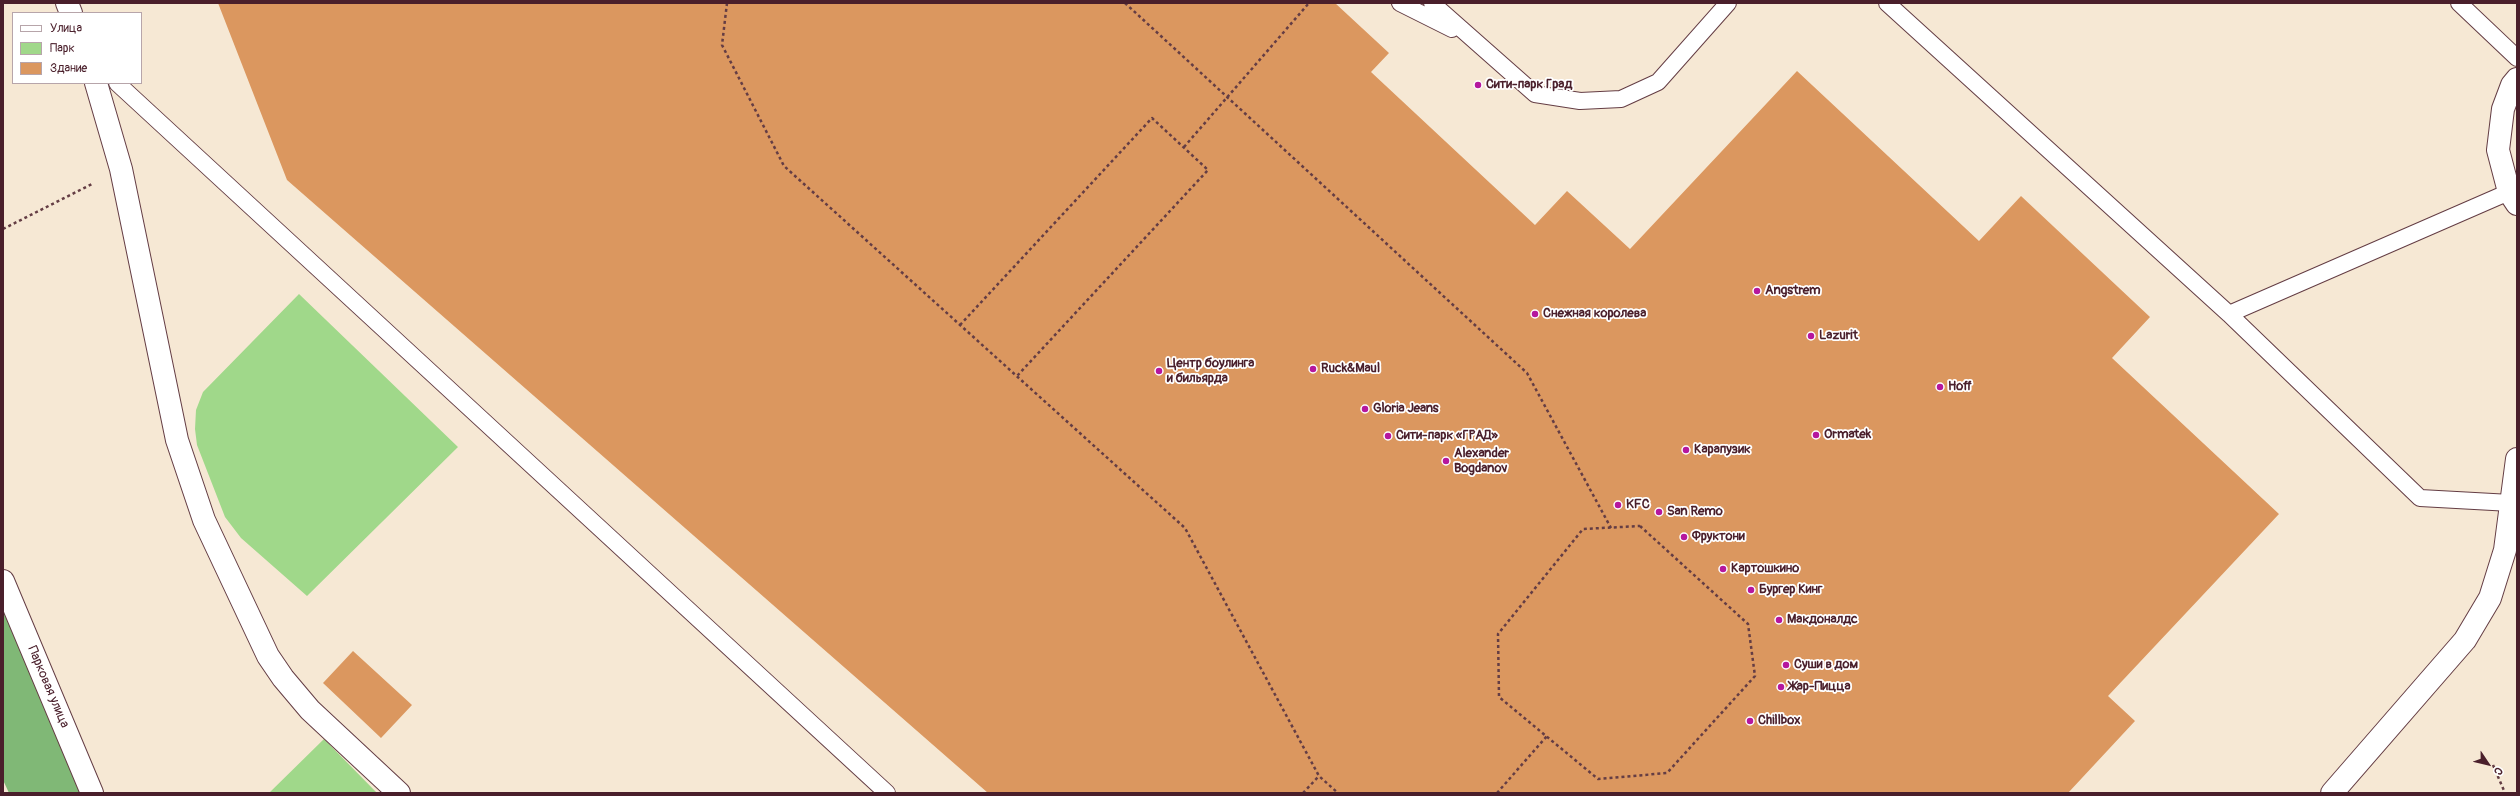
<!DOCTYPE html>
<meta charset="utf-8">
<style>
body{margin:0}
#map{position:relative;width:2520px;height:796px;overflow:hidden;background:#f6e8d4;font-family:Pangolin,sans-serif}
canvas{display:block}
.frame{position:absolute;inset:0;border:4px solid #4a1f2b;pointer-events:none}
.legend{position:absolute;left:12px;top:12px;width:130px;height:72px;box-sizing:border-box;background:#fff;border:1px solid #b7a5aa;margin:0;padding:5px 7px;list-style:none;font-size:12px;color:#4a1f2b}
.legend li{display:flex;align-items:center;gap:8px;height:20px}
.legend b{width:20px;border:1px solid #b7a5aa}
.north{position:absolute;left:2468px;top:744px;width:40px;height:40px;-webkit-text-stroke:3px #fff;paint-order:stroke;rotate:125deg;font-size:11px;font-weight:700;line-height:16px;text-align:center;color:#4a1f2b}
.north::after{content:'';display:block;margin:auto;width:14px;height:18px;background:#4a1f2b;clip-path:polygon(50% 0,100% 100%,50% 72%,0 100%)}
</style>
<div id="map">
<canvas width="2520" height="796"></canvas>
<div class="frame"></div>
<ul class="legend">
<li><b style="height:5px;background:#fff"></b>Улица</li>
<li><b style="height:11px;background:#a0d88a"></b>Парк</li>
<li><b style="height:11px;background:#db975f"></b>Здание</li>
</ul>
<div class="north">С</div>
</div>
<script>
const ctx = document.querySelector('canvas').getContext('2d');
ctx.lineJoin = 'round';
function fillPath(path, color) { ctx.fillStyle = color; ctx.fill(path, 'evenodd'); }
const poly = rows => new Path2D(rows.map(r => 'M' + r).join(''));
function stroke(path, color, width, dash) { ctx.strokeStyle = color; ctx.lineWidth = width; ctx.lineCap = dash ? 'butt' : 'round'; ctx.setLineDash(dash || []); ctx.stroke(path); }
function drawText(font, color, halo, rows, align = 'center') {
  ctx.font = font + ' Pangolin,sans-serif'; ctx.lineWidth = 3.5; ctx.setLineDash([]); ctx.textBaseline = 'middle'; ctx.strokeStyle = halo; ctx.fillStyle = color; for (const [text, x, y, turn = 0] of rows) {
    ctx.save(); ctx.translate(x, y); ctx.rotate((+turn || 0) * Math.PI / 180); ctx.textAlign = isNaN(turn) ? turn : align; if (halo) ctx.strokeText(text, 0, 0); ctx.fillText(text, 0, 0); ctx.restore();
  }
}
const green = poly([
 [299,294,458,447,307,596,241,538,225,517,197,445,195,429,196,410,203,392],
 [324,739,377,793,269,793]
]);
const forest = poly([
 [3,593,92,793,9,793,3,780]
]);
const building = poly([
 [218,3,1335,3,1389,53,1371,72,1535,225,1567,191,1630,249,1797,71,1979,241,2021,196,2150,317,2112,358,2279,514,2108,696,2135,721,2068,793,988,793,287,180],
 [353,651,412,705,381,738,323,683]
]);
const path = poly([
 [727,3,722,45,784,166,1185,528,1319,776,1338,793],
 [1125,3,1527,373,1611,528],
 [1184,147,1309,3],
 [3,229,94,183],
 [960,325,1152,118,1208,170,1017,376],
 [1640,526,1748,624,1755,676,1667,773,1598,779,1499,697,1498,634,1583,529,1640,526],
 [2493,765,2505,793],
 [1303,793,1319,776],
 [1497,793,1547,736]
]);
const lane = poly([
 [1400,3,1452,29],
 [1432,3,1535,94,1580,101,1621,99,1658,82,1728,3],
 [1887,3,2229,314,2420,498,2511,503],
 [2459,3,2517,58],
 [117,83,887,793],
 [2229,314,2509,192]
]);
const street = poly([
 [67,3,71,13],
 [2517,79,2512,85,2503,109,2498,150,2509,192,2517,204],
 [96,83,121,169,177,440,204,520,268,656,283,678,310,710,399,793],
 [3,581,92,793],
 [2332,793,2465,640,2490,598,2505,550,2517,459]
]);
const markers = [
 [1478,85,4,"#b5179e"],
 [1757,291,4,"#b5179e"],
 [1535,314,4,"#b5179e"],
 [1811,336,4,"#b5179e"],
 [1313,369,4,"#b5179e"],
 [1159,371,4,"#b5179e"],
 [1940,387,4,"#b5179e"],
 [1365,409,4,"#b5179e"],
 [1816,435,4,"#b5179e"],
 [1388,436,4,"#b5179e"],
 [1686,450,4,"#b5179e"],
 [1446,461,4,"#b5179e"],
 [1618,505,4,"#b5179e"],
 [1659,512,4,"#b5179e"],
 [1684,537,4,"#b5179e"],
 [1723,569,4,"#b5179e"],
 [1751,590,4,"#b5179e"],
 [1779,620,4,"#b5179e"],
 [1786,665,4,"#b5179e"],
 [1781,687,4,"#b5179e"],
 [1750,721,4,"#b5179e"]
];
const poiNames = [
 ["Сити-парк Град",1486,85],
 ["Angstrem",1765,291],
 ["Снежная королева",1543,314],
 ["Lazurit",1819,336],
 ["Центр боулинга",1167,364],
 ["и бильярда",1167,379],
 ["Ruck&Maul",1321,369],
 ["Hoff",1948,387],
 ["Gloria Jeans",1373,409],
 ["Ormatek",1824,435],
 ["Сити-парк «ГРАД»",1396,436],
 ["Карапузик",1694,450],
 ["Alexander",1454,454],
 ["Bogdanov",1454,469],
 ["KFC",1626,505],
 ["San Remo",1667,512],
 ["Фруктони",1692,537],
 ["Картошкино",1731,569],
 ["Бургер Кинг",1759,590],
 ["Макдоналдс",1787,620],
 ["Суши в дом",1794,665],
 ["Жар-Пицца",1789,687],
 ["Chillbox",1758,721]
];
const streetNames = [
 ["Парковая улица",48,687,67]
];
fillPath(green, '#a0d88a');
fillPath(forest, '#80b876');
fillPath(building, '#db975f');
stroke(lane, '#643d44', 18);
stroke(street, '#643d44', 24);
stroke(path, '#643d44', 2.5, [3, 3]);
stroke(lane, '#fff', 16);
stroke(street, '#fff', 22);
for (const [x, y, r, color] of markers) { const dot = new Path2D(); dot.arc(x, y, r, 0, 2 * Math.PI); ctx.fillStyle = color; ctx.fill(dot); stroke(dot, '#fff', 1.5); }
drawText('bold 13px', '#4a1f2b', '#fff', poiNames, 'left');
drawText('13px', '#4a1f2b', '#fff', streetNames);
</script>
